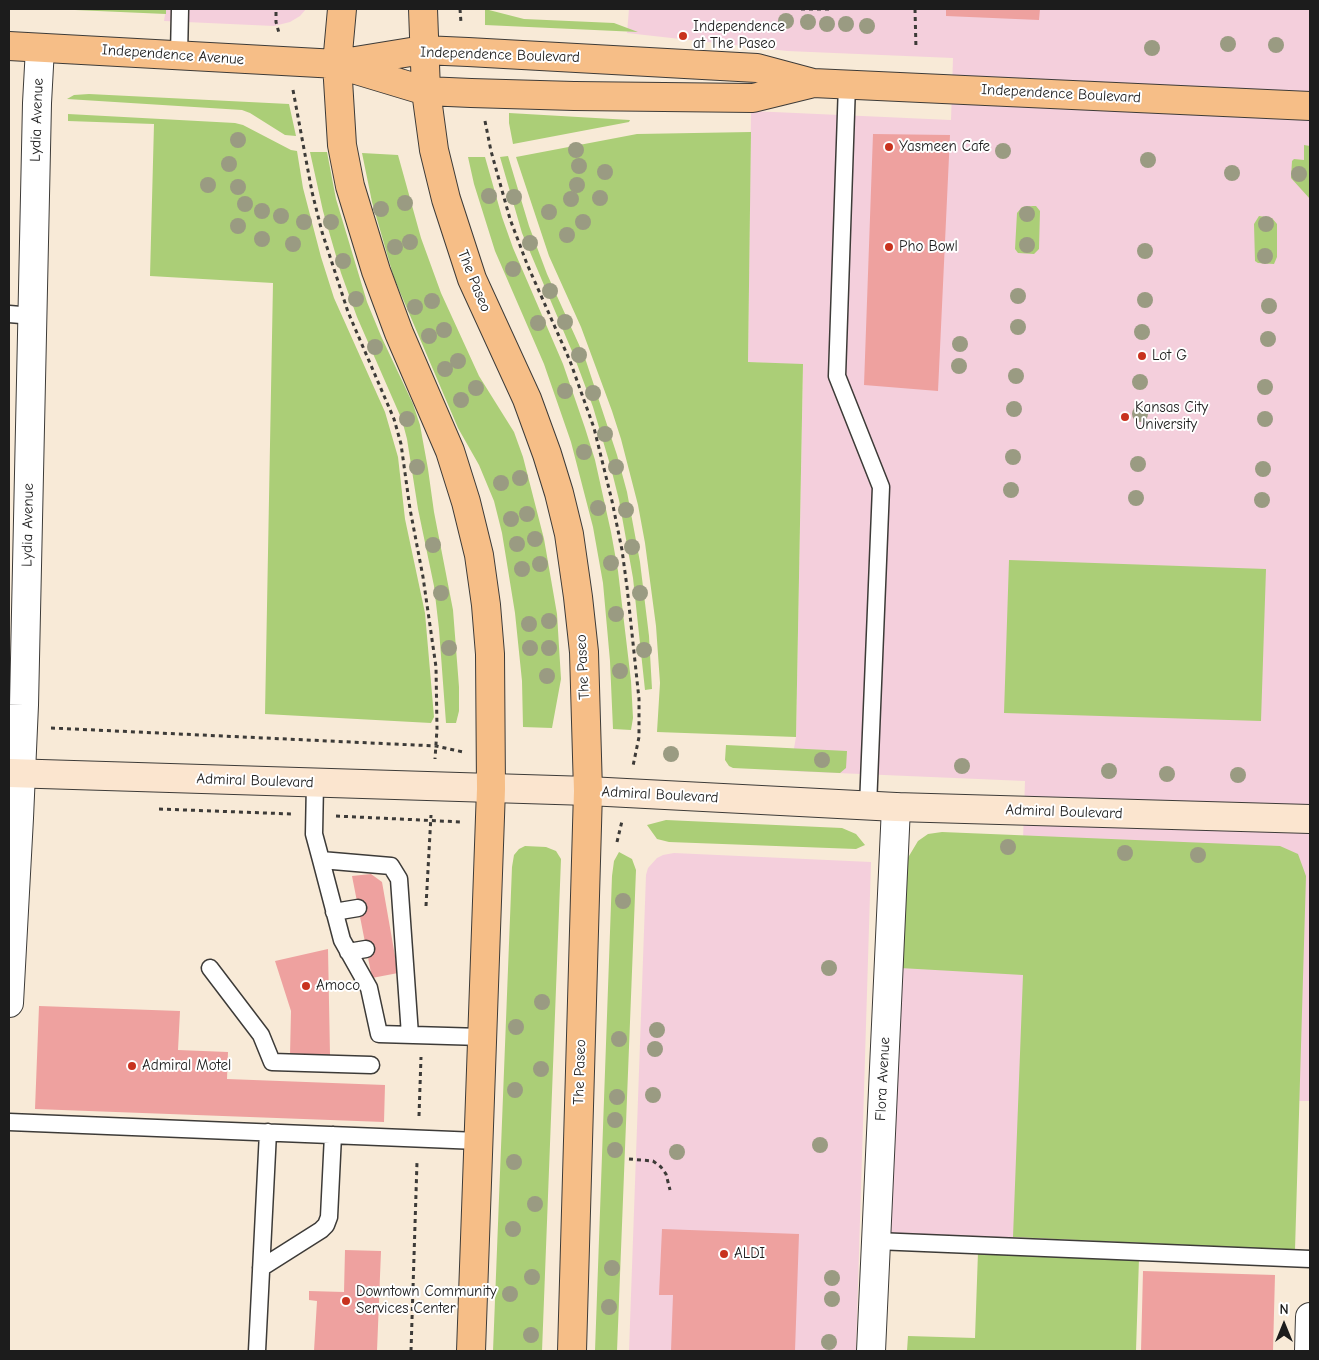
<!DOCTYPE html>
<style>
body{margin:0}
#map{position:relative;width:1319px;height:1360px;overflow:hidden;background:#f8ead7;font-family:"Comic Neue",sans-serif}
canvas{display:block}
.frame{position:absolute;inset:0;border:10px solid #1c1c1c;pointer-events:none}
.north{position:absolute;left:1259px;top:1300px;width:50px;height:50px;-webkit-text-stroke:4px #fff;paint-order:stroke;rotate:0deg;font-size:14px;font-weight:700;line-height:20px;text-align:center;color:#1c1c1c}
.north::after{content:'';display:block;margin:auto;width:18px;height:22px;background:#1c1c1c;clip-path:polygon(50% 0,100% 100%,50% 72%,0 100%)}
</style>
<div id="map">
<canvas width="1319" height="1360"></canvas>
<div class="frame"></div>
<div class="north">N</div>
</div>
<script>
const ctx = document.querySelector('canvas').getContext('2d');
ctx.lineJoin = 'round';
function fillPath(path, color) { ctx.fillStyle = color; ctx.fill(path, 'evenodd'); }
const poly = rows => new Path2D(rows.map(r => 'M' + r).join(''));
function stroke(path, color, width, dash) { ctx.strokeStyle = color; ctx.lineWidth = width; ctx.lineCap = dash ? 'butt' : 'round'; ctx.setLineDash(dash || []); ctx.stroke(path); }
function drawText(font, color, halo, rows, align = 'center') {
  ctx.font = font + ' "Comic Neue",sans-serif'; ctx.lineWidth = 4; ctx.setLineDash([]); ctx.textBaseline = 'middle'; ctx.strokeStyle = halo; ctx.fillStyle = color; for (const [text, x, y, turn = 0] of rows) {
    ctx.save(); ctx.translate(x, y); ctx.rotate((+turn || 0) * Math.PI / 180); ctx.textAlign = isNaN(turn) ? turn : align; if (halo) ctx.strokeText(text, 0, 0); ctx.fillText(text, 0, 0); ctx.restore();
  }
}
const built = poly([
 [166,9,306,9,300,16,290,22,274,26,164,21],
 [629,9,1310,9,1310,1101,1296,1101,1290,1252,891,1234,900,968,1022,868,1025,781,790,771,796,737,803,365,748,362,751,111,951,120,953,58,787,51,627,33],
 [674,853,871,862,856,1351,629,1351,646,875,648,868,657,858,663,855]
]);
const green = poly([
 [52,9,166,9,166,14],
 [485,9,524,19,614,23,638,32,485,25],
 [89,94,289,104,296,136,285,135,250,113,242,110,67,99,74,95],
 [509,113,630,120,629,122,513,144,509,123],
 [68,114,235,123,243,125,291,150,297,151,303,188,321,257,334,298,385,412,398,457,405,519,425,613,434,717,431,723,265,714,273,283,150,276,154,124,68,121],
 [751,132,748,362,803,364,796,737,657,732,660,683,656,626,645,543,638,505,621,439,612,411,581,327,549,256,516,157,637,134],
 [1304,145,1310,146,1310,199,1291,178,1292,161,1294,159,1304,160],
 [310,152,327,152,336,199,367,302,381,336,413,404,420,425,428,469,434,512,453,610,459,687,459,711,456,723,446,723,439,629,434,586,418,509,407,439,402,420,357,317,341,273,323,211],
 [362,153,398,155,421,238,441,293,479,376,514,432,523,457,544,539,557,614,561,679,552,728,523,727,522,681,515,613,502,533,494,501,479,465,458,428,394,278,372,202],
 [508,156,529,226,547,274,585,358,617,455,627,492,640,562,649,636,652,689,645,690,633,578,619,500,611,468,593,407,574,356,522,233,500,157],
 [468,157,485,157,502,217,513,248,563,364,585,428,595,460,611,532,618,571,631,681,633,718,631,730,613,729,610,661,603,583,593,527,571,442,544,364,495,251,474,184],
 [1033,206,1036,206,1040,211,1039,249,1034,254,1018,253,1015,249,1017,213,1022,207],
 [1259,216,1272,218,1277,224,1277,257,1274,264,1258,263,1255,261,1254,224],
 [1009,560,1266,569,1261,721,1004,713],
 [726,745,847,751,846,768,840,773,733,768,729,766,725,760],
 [666,820,842,828,856,834,865,845,856,849,669,842,657,839,647,825],
 [942,832,1280,846,1298,854,1306,876,1295,1250,1013,1237,1023,975,900,968,906,861,918,841,928,834],
 [525,846,546,847,556,851,561,859,542,1351,493,1351,512,867,514,855,519,849],
 [619,852,632,859,636,870,617,1351,595,1351,612,876,614,861],
 [978,1252,1139,1258,1136,1351,907,1351,908,1336,975,1338]
]);
const building = poly([
 [946,9,1040,9,1039,20,946,16],
 [873,134,950,135,938,391,864,385],
 [371,874,382,882,398,973,372,978,352,876],
 [328,949,330,1055,290,1055,291,1011,275,961],
 [39,1006,180,1011,178,1050,228,1052,227,1079,385,1085,384,1122,35,1109],
 [662,1229,799,1234,795,1351,671,1351,673,1295,659,1295],
 [345,1250,381,1251,377,1351,314,1351,317,1301,309,1300,309,1291,344,1292],
 [1143,1271,1275,1275,1273,1351,1141,1351]
]);
const path = poly([
 [460,9,461,23],
 [801,9,830,9],
 [915,9,916,49],
 [276,12,276,22,279,33],
 [293,90,312,192,322,232,348,312,394,419,401,444,410,509,423,577,436,667,437,729,435,759],
 [485,121,491,151,510,219,527,264,570,361,594,428,612,501,622,550,627,587,639,699,639,737,633,766],
 [51,728,436,746,463,752],
 [159,809,292,814],
 [336,816,462,822],
 [617,842,622,821],
 [426,906,431,815],
 [419,1116,421,1057],
 [629,1159,653,1161,661,1167,666,1174,670,1190],
 [411,1351,417,1162]
]);
const lane = poly([
 [179,55,180,9],
 [847,84,837,376,881,487,868,806],
 [9,314,33,316],
 [315,783,314,834,321,860,342,940,369,988,379,1034,482,1037],
 [321,860,391,866,399,879,410,1035],
 [334,912,358,908],
 [348,952,366,949],
 [210,968,261,1035,272,1062,371,1065],
 [9,1122,478,1141],
 [876,1241,1310,1259],
 [261,1268,321,1230,326,1225,329,1217,333,1135],
 [257,1351,268,1132]
]);
const street = poly([
 [9,1003,19,818,24,705,37,103,40,48],
 [871,1351,896,807],
 [1309,1351,1310,1317]
]);
const secondary = poly([
 [9,773,588,791,896,807,1310,819]
]);
const primary = poly([
 [342,9,337,64,342,145,350,186,376,271,399,333,450,451,466,502,479,555,486,605,490,654,491,789,471,1351],
 [423,9,426,91,434,150,446,199,472,279,527,399,547,454,559,493,569,534,578,597,584,652,588,791,572,1351],
 [9,46,337,64,423,50,468,52,757,68,813,83,1310,106],
 [343,66,426,91,471,93,574,96,753,98,810,84]
]);
const trees = [
 [786,21],
 [808,22],
 [827,24],
 [846,24],
 [867,26],
 [1228,44],
 [1276,45],
 [1152,48],
 [238,140],
 [576,150],
 [1003,151],
 [1148,160],
 [229,164],
 [579,166],
 [605,172],
 [1232,173],
 [1299,174],
 [208,185],
 [577,185],
 [238,187],
 [489,196],
 [514,197],
 [600,198],
 [571,199],
 [405,203],
 [245,204],
 [381,209],
 [262,211],
 [549,212],
 [1027,214],
 [281,216],
 [304,222],
 [331,222],
 [583,222],
 [1266,224],
 [238,226],
 [567,235],
 [262,239],
 [410,242],
 [530,243],
 [293,244],
 [1027,245],
 [395,247],
 [1145,251],
 [1265,256],
 [343,261],
 [513,269],
 [550,291],
 [1018,296],
 [356,299],
 [1145,300],
 [432,301],
 [1269,306],
 [415,307],
 [565,322],
 [538,323],
 [1018,327],
 [444,330],
 [1142,332],
 [429,336],
 [1268,339],
 [960,344],
 [375,347],
 [579,355],
 [458,361],
 [959,366],
 [445,369],
 [1016,376],
 [1140,382],
 [1265,387],
 [476,388],
 [565,391],
 [593,393],
 [461,400],
 [1014,409],
 [1140,414],
 [407,419],
 [1265,419],
 [605,434],
 [584,452],
 [1013,457],
 [1138,464],
 [417,467],
 [616,467],
 [1263,469],
 [520,478],
 [501,483],
 [1011,490],
 [1136,498],
 [1262,500],
 [598,508],
 [626,510],
 [527,514],
 [511,519],
 [535,539],
 [517,544],
 [433,545],
 [632,547],
 [611,563],
 [540,564],
 [522,569],
 [441,593],
 [640,593],
 [616,614],
 [549,621],
 [529,624],
 [449,648],
 [530,648],
 [549,648],
 [644,650],
 [620,671],
 [547,676],
 [671,754],
 [822,760],
 [962,766],
 [1109,771],
 [1167,774],
 [1238,775],
 [1008,847],
 [1125,853],
 [1198,855],
 [623,901],
 [829,968],
 [542,1002],
 [516,1027],
 [657,1030],
 [619,1039],
 [655,1049],
 [541,1069],
 [515,1090],
 [653,1095],
 [617,1097],
 [615,1120],
 [820,1145],
 [615,1150],
 [677,1152],
 [514,1162],
 [535,1204],
 [513,1229],
 [612,1268],
 [532,1277],
 [832,1278],
 [510,1294],
 [832,1299],
 [609,1307],
 [531,1335],
 [829,1342]
];
const markers = [
 [683,36,5,"#c8321e"],
 [889,147,5,"#c8321e"],
 [889,247,5,"#c8321e"],
 [1142,356,5,"#c8321e"],
 [1125,417,5,"#c8321e"],
 [306,986,5,"#c8321e"],
 [132,1066,5,"#c8321e"],
 [724,1254,5,"#c8321e"],
 [346,1301,5,"#c8321e"]
];
const poiNames = [
 ["Independence",693,27],
 ["at The Paseo",693,44],
 ["Yasmeen Cafe",899,147],
 ["Pho Bowl",899,247],
 ["Lot G",1152,356],
 ["Kansas City",1135,408],
 ["University",1135,425],
 ["Amoco",316,986],
 ["Admiral Motel",142,1066],
 ["ALDI",734,1254],
 ["Downtown Community",356,1292],
 ["Services Center",356,1309]
];
const streetNames = [
 ["Independence Avenue",173,55,4],
 ["Independence Boulevard",500,55,2],
 ["Independence Boulevard",1061,94,3],
 ["Lydia Avenue",37,120,-88],
 ["The Paseo",474,281,68],
 ["Lydia Avenue",28,525,-89],
 ["The Paseo",583,667,-93],
 ["Admiral Boulevard",255,781,2],
 ["Admiral Boulevard",660,795,3],
 ["Admiral Boulevard",1064,812,2],
 ["The Paseo",580,1072,-88],
 ["Flora Avenue",883,1079,-87]
];
fillPath(built, '#f4cfdc');
fillPath(green, '#abce77');
fillPath(building, '#eea19f');
stroke(lane, '#3d3b38', 19);
stroke(street, '#3d3b38', 30);
stroke(secondary, '#3d3b38', 30);
stroke(primary, '#3d3b38', 30);
stroke(path, '#3d3b38', 3, [4, 4]);
stroke(lane, '#fff', 16);
stroke(street, '#fff', 28);
stroke(secondary, '#fbe5cf', 28);
stroke(primary, '#f6be87', 28);
ctx.fillStyle = '#9a9b82';
for (const [x, y] of trees) { ctx.beginPath(); ctx.arc(x, y, 8, 0, 2 * Math.PI); ctx.fill(); }
for (const [x, y, r, color] of markers) { const dot = new Path2D(); dot.arc(x, y, r, 0, 2 * Math.PI); ctx.fillStyle = color; ctx.fill(dot); stroke(dot, '#fff', 2); }
drawText('15px', '#1c1c1c', '#fff', poiNames, 'left');
drawText('15px', '#1c1c1c', '#fff', streetNames);
</script>
